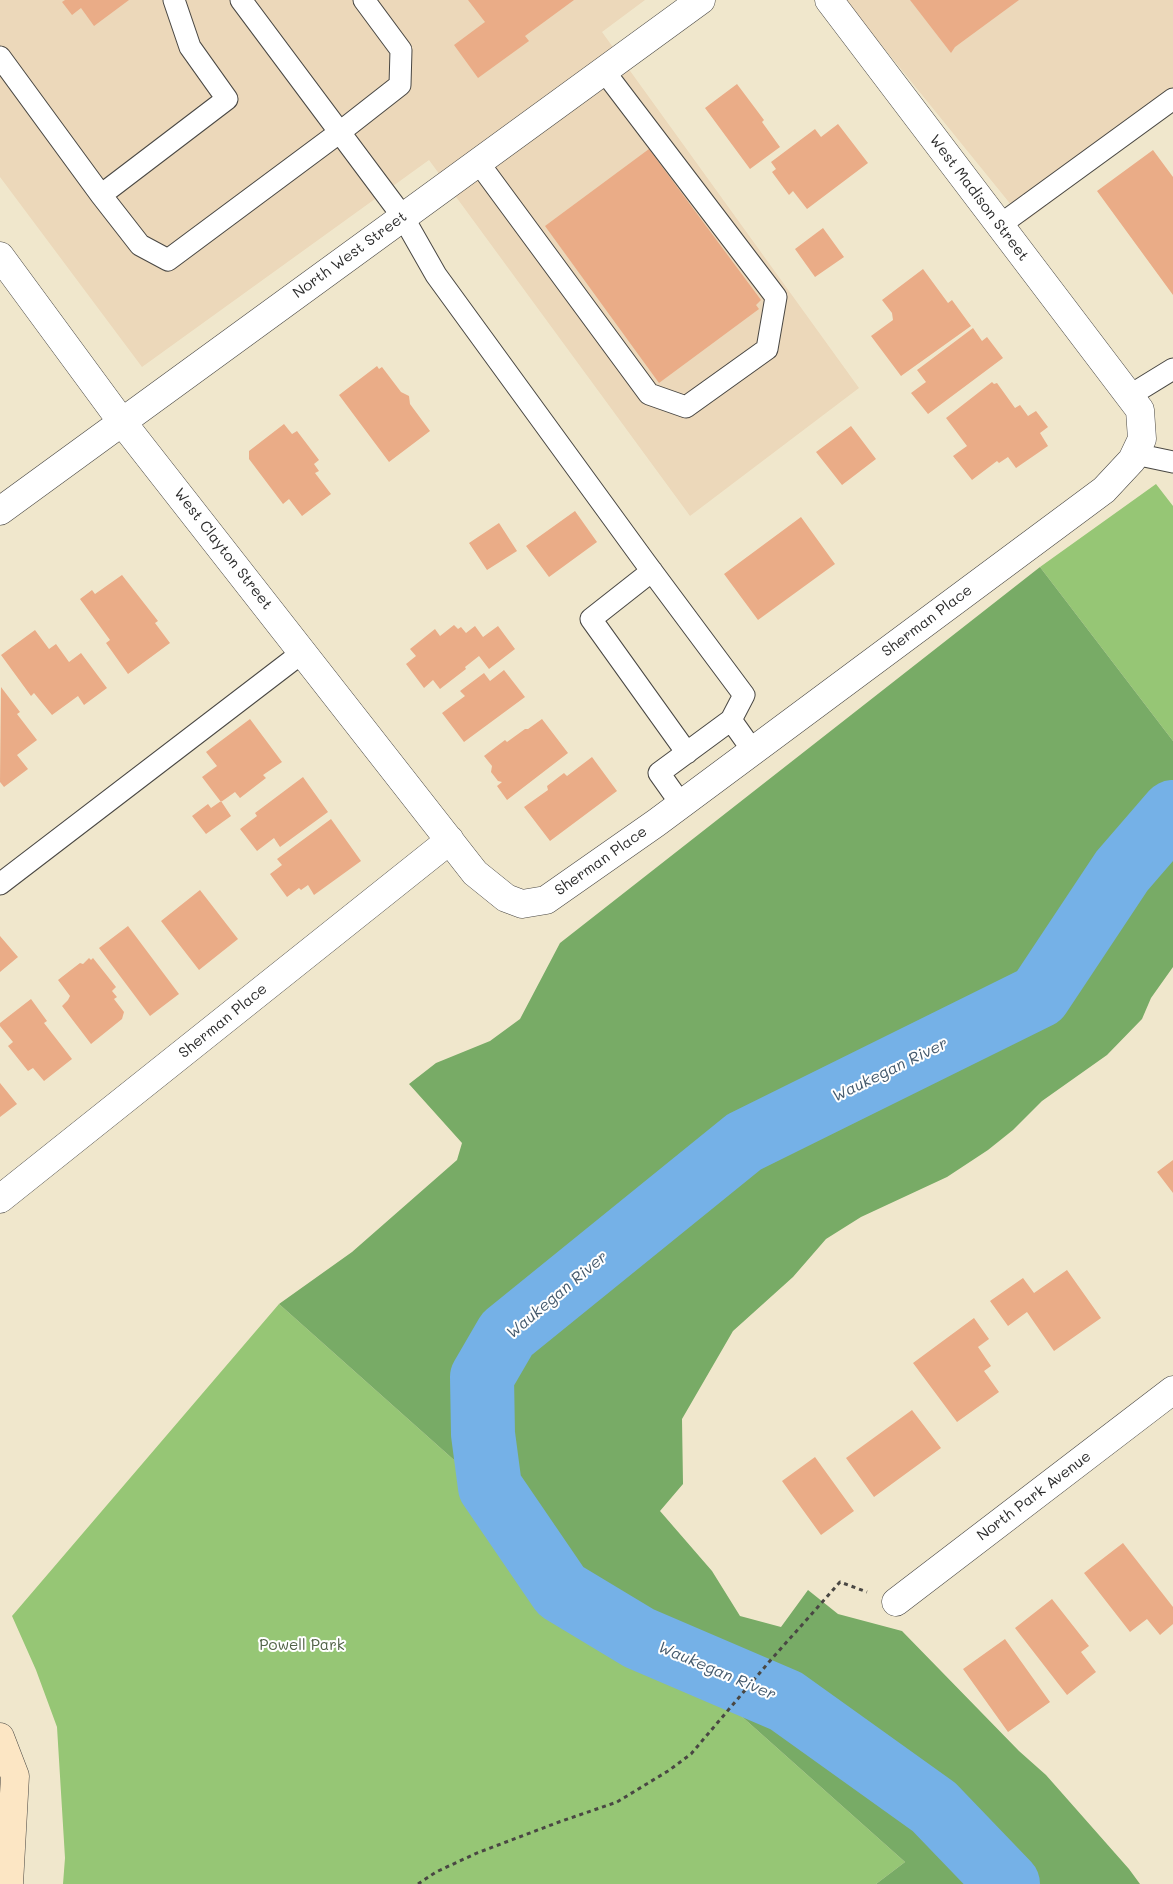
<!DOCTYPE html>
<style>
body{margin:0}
canvas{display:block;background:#f0e7cc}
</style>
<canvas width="1173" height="1884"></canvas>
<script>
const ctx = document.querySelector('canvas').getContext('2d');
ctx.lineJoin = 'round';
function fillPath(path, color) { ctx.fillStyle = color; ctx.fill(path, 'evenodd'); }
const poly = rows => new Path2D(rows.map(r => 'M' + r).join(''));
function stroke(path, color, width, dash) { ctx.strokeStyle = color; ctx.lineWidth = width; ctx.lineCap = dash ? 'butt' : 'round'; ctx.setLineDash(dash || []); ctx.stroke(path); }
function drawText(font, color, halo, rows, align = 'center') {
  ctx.font = font + ' Mali,sans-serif'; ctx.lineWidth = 4; ctx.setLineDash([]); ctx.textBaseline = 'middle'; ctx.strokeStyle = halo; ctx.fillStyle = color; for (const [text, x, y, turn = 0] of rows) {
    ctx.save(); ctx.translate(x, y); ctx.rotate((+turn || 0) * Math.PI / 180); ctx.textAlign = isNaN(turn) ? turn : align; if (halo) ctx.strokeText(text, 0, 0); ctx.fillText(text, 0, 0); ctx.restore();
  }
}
const built = poly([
 [0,0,645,0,602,32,859,388,690,516,429,160,142,367,0,177],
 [845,0,1173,0,1173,110,1025,222]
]);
const green = poly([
 [1156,484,1173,506,1173,741,1040,567],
 [279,1304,905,1862,876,1884,63,1884,65,1858,57,1727,36,1670,12,1616]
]);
const forest = poly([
 [1040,567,1173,741,1173,967,1151,998,1142,1019,1107,1055,1042,1101,1013,1130,988,1150,947,1177,861,1217,826,1239,793,1277,733,1331,682,1419,683,1484,660,1511,712,1571,740,1616,781,1627,808,1590,838,1614,902,1631,1019,1751,1046,1775,1129,1869,1140,1884,876,1884,905,1862,279,1304,352,1252,457,1160,462,1143,409,1084,436,1063,490,1041,520,1019,560,943]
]);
const river = poly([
 [1008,1884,934,1807,786,1701,639,1638,561,1591,490,1487,483,1434,482,1377,507,1334,744,1142,1039,996,1122,871,1173,812]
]);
const building = poly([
 [65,0,129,0,94,26,81,8,72,15,62,2],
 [468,0,574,0,525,36,529,41,478,78,454,45,485,22],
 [910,0,1019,0,955,47,951,53],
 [737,84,764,120,762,122,780,147,750,169,705,108],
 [838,124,868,163,807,209,793,191,789,195,772,172,776,169,771,162,815,129,821,137],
 [649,149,761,300,756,305,759,309,659,383,545,226],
 [1153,150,1173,177,1173,295,1097,191],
 [823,228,844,257,815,277,795,249],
 [923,269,948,303,952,300,971,326,901,376,871,336,893,320,892,313,882,300],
 [973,328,982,341,987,337,1003,358,928,414,911,393,926,382,917,370],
 [377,366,379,369,382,367,401,392,409,396,410,404,430,431,389,462,339,395],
 [992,382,994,384,997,383,1015,408,1020,405,1028,416,1036,411,1048,427,1040,433,1048,446,1016,468,1008,457,999,463,997,461,972,480,953,456,967,446,946,418],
 [284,424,292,434,297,431,319,460,314,464,319,471,315,473,331,494,302,516,289,499,283,504,249,459,249,451],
 [851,426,876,459,842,485,816,452],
 [575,511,597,542,549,577,526,546],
 [801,517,835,564,758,620,724,574],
 [499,523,517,551,487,570,469,543],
 [122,575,158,621,155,623,170,643,128,674,106,643,110,640,80,599,92,590,95,594],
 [454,625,458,629,461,627,466,633,475,626,483,637,498,626,515,649,489,669,479,656,465,667,466,669,440,689,433,680,424,688,406,664,416,656,410,649,435,629,440,636],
 [35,630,49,649,56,644,69,662,81,653,107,688,84,705,78,696,52,715,34,693,31,696,1,655],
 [504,670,525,697,464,742,442,713,465,696,460,691,484,673,490,681],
 [1,687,20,712,17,714,37,740,17,755,28,769,4,787,0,782],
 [250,719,282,762,263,775,266,778,240,798,235,792,221,802,202,777,217,766,206,752],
 [542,719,568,753,507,800,497,786,502,782,498,781,491,772,492,766,484,756,505,740,507,742,525,729,528,729],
 [592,757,617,791,550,841,524,807,548,790,547,786,564,773,567,776],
 [303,777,328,812,280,847,274,838,257,851,240,829,257,816,255,813],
 [221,801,231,816,206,834,192,816,208,804,211,808],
 [331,819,361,861,314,895,308,885,301,890,299,888,287,897,270,874,282,865,277,859],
 [200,890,238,939,199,970,161,921],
 [128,926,179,994,150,1016,99,948],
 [0,936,18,957,0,972],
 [89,958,91,960,93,958,116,987,112,991,117,997,114,999,124,1012,122,1019,91,1044,62,1006,68,1000,70,996,58,980,80,963,83,964],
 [31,999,47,1021,44,1023,72,1059,44,1081,33,1068,28,1071,8,1046,13,1042,0,1026,0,1023],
 [0,1083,17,1104,0,1117],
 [1173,1160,1173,1193,1157,1172],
 [1067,1270,1101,1318,1054,1351,1027,1312,1008,1326,990,1301,1023,1278,1034,1293],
 [974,1318,989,1339,978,1347,991,1366,984,1371,999,1392,957,1422,913,1363],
 [912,1410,941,1448,874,1497,846,1458],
 [815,1457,854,1511,821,1535,782,1481],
 [1123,1543,1173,1607,1173,1624,1160,1635,1147,1619,1130,1632,1084,1573],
 [1052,1599,1089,1646,1081,1652,1096,1672,1067,1695,1015,1628],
 [1005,1639,1050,1702,1008,1732,963,1669]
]);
const path = poly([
 [418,1884,436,1872,477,1853,559,1822,617,1802,668,1771,691,1754,769,1662,840,1582,867,1592]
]);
const service = poly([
 [241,0,403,217,436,275,645,562,744,695,731,720,659,773,681,804],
 [0,57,101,195,140,245,168,260,340,132,400,85,401,50,364,0],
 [478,162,649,394,686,407,767,349,776,297,604,71],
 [101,195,227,99,190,47,174,0],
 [1000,225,1173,99],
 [1129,396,1173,369],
 [1135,454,1173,462],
 [652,571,591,619,687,753],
 [731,720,753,751],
 [0,884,303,652]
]);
const minor = poly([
 [0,256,122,422,475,873,506,898,522,904,546,900,656,823,1104,490,1132,460,1142,439,1140,410,829,0],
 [0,511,701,0],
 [0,1199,450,840],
 [896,1602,1173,1390]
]);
const secondary = poly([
 [0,1737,15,1776,9,1884]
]);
const streetNames = [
 ["West Madison Street",979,198,53],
 ["North West Street",350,255,-36],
 ["West Clayton Street",223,549,52],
 ["Sherman Place",927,621,-37],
 ["Sherman Place",601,861,-35],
 ["Sherman Place",223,1021,-39],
 ["North Park Avenue",1034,1496,-37]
];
const parkNames = [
 ["Powell Park",302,1645]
];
const waterNames = [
 ["Waukegan River",890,1070,-26],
 ["Waukegan River",557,1295,-40],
 ["Waukegan River",717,1671,23]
];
fillPath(built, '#ecd8ba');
fillPath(green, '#96c675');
fillPath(forest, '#78ab66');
stroke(river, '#75b1e7', 64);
fillPath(building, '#eaac87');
stroke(service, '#494743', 23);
stroke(minor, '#494743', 29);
stroke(secondary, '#494743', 29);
stroke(path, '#494743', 3, [4, 4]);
stroke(service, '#fff', 21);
stroke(minor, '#fff', 28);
stroke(secondary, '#fce6c4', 28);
drawText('15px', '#2b2b2b', '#fff', streetNames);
drawText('15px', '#506145', '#fff', parkNames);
drawText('italic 16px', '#455a6d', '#fff', waterNames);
</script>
